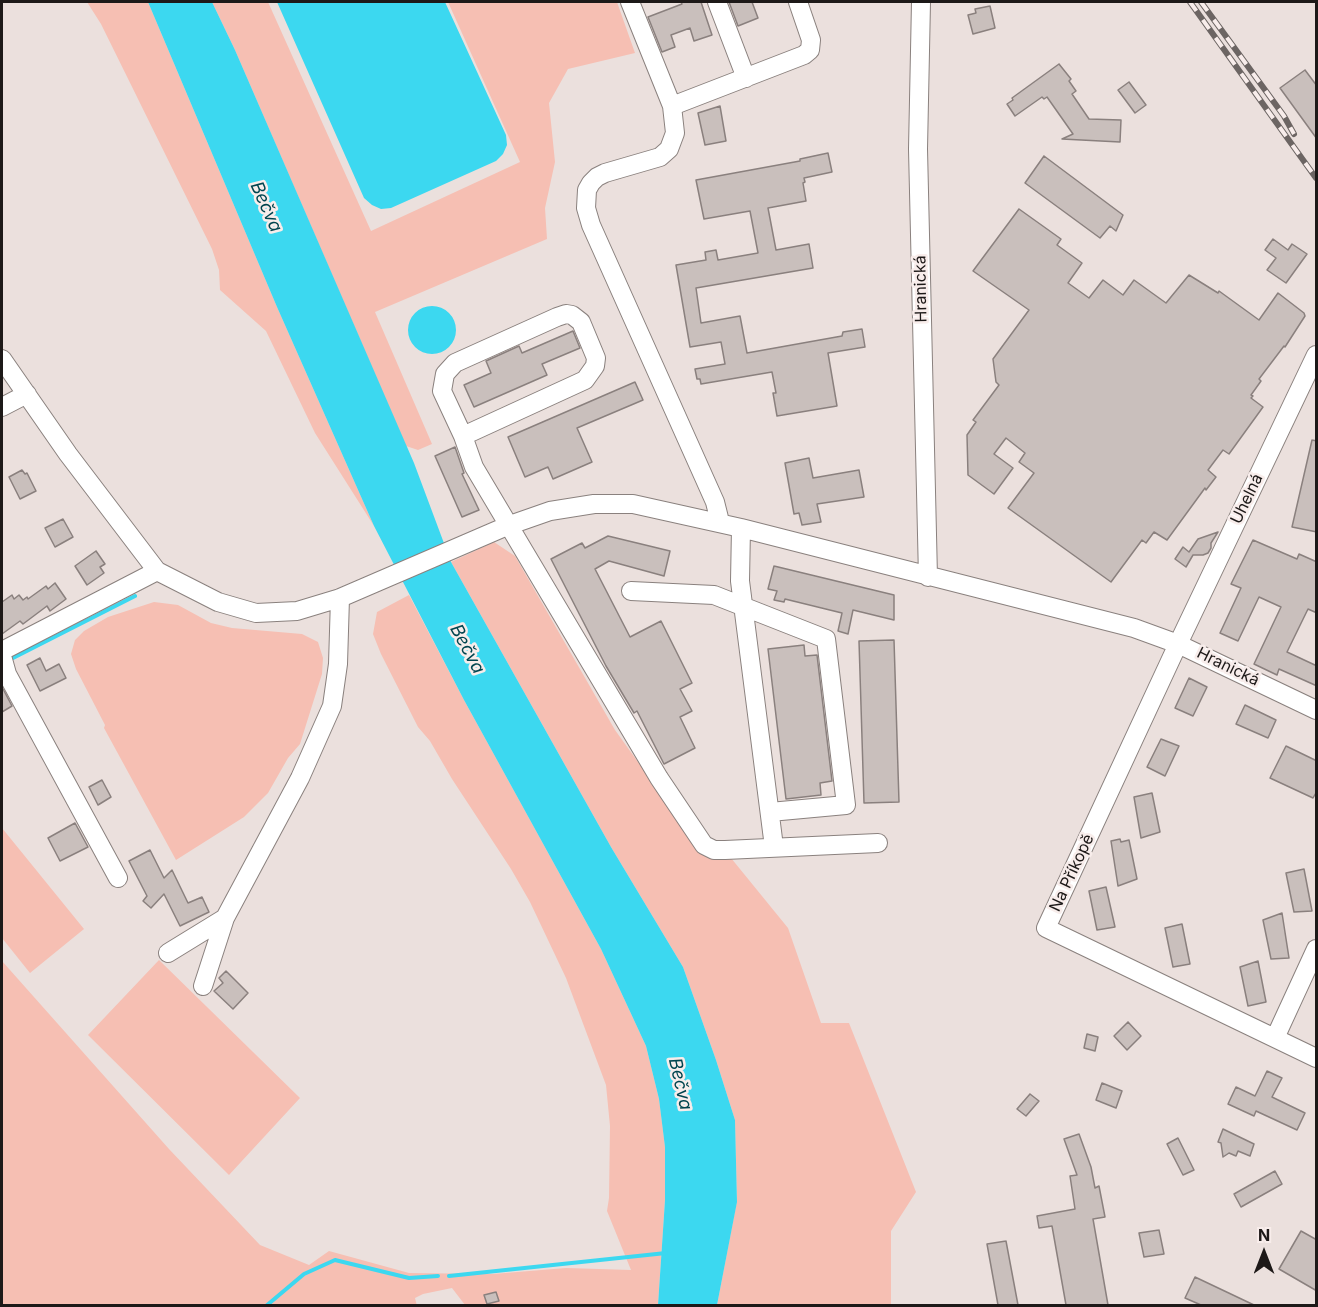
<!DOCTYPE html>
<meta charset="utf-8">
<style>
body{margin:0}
#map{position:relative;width:1318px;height:1307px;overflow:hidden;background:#ebe0dd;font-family:Inter,sans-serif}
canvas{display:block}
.frame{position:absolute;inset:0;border:3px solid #1d1918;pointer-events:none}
.north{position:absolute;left:1234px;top:1223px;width:60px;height:60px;-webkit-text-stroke:4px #f8edeb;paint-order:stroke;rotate:0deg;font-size:16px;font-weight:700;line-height:24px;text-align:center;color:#1d1918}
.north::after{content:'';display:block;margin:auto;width:21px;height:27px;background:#1d1918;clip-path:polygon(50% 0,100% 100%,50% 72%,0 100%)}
</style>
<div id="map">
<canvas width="1318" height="1307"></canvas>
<div class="frame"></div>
<div class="north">N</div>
</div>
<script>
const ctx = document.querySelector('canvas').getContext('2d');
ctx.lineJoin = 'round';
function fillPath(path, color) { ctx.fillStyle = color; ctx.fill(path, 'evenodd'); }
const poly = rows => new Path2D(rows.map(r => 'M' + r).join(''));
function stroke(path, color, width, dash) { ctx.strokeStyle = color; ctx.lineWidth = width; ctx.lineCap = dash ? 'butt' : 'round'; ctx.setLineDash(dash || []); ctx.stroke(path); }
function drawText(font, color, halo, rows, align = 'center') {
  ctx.font = font + ' Inter,sans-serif'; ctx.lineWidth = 5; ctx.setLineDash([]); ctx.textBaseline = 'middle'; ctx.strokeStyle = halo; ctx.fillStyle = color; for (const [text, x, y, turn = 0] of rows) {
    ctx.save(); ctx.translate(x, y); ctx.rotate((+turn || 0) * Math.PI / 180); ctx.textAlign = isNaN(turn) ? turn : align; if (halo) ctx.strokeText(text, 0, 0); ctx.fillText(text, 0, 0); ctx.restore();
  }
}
const green = poly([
 [87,2,148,2,277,307,374,526,315,433,266,331,220,290,219,270,212,249,101,24],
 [212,2,268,2,371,231,520,162,448,2,617,2,635,53,568,69,549,103,555,162,545,208,547,239,375,312,432,444,418,450,406,446,235,50],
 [494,542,515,556,615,730,686,829,708,858,731,858,788,928,821,1023,849,1023,916,1192,891,1231,891,1305,717,1305,737,1201,735,1120,716,1060,683,967,611,847,451,562],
 [409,595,464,700,601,949,646,1046,659,1099,665,1147,665,1200,658,1305,465,1305,452,1288,423,1294,415,1298,417,1306,2,1305,2,961,169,1149,260,1245,309,1265,329,1251,409,1273,493,1274,566,1268,631,1270,607,1211,609,1198,610,1126,606,1085,566,978,530,902,511,869,452,779,430,741,418,727,381,654,373,634,377,612],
 [154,602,178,605,211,623,232,628,302,634,318,642,323,658,322,674,300,744,288,758,268,793,244,817,176,860,104,728,105,725,76,669,71,654,75,640,84,631,108,617],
 [2,828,84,929,30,973,2,938],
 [159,960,300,1098,229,1175,88,1035]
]);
const water = poly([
 [148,2,212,2,235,50,414,463,451,562,611,847,683,967,716,1060,735,1120,737,1202,717,1305,658,1305,665,1200,665,1147,659,1099,646,1046,601,949,464,700,374,526,277,307],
 [277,2,445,2,506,135,507,145,503,154,496,161,391,208,381,209,372,205,364,198],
 '408 330a24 24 0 1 1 48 0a24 24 0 1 1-48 0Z'
]);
const stream = poly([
 [13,658,135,596],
 [449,1276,666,1253],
 [266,1306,304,1274,335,1260,409,1278,438,1276]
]);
const building = poly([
 [681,2,701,2,712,35,694,41,690,28,671,35,675,47,662,52,648,17,682,4,681,2],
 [729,2,752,2,758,18,738,26,729,2],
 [990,6,995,28,973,34,968,15,976,13,975,9,990,6],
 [1059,64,1071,79,1069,81,1076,91,1072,94,1089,119,1121,120,1120,142,1062,139,1073,134,1047,97,1044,99,1042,97,1015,116,1007,104,1013,100,1012,98,1059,64],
 [1305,70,1317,86,1317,139,1280,88,1305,70],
 [1129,82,1146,105,1135,113,1118,90,1129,82],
 [720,106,726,141,705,145,698,113,720,106],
 [828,153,832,172,804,178,805,182,803,183,806,201,768,208,776,250,809,244,813,268,696,288,701,323,740,316,747,353,842,336,843,332,862,329,865,347,828,353,837,406,777,416,773,393,776,393,772,372,701,384,700,379,697,379,695,369,725,364,721,342,690,347,676,265,706,260,705,252,716,250,718,260,758,253,750,211,704,219,696,180,800,161,800,159,828,153],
 [1044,156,1123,215,1116,231,1110,226,1100,238,1025,183,1044,156],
 [1019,209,1061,239,1057,245,1082,263,1068,283,1089,298,1103,280,1123,295,1134,280,1166,303,1189,275,1218,293,1219,291,1259,320,1278,293,1304,313,1305,316,1285,347,1284,346,1259,379,1261,381,1251,395,1253,396,1251,398,1263,407,1229,454,1223,450,1208,470,1216,477,1206,490,1205,488,1167,540,1154,532,1146,543,1142,540,1111,582,1008,508,1034,473,1019,462,1025,453,1006,438,994,454,1013,468,994,494,968,475,967,435,976,422,973,420,999,385,996,382,993,359,1029,310,973,271,1019,209],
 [1273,239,1288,250,1292,244,1307,254,1286,283,1267,270,1276,258,1265,250,1273,239],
 [573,331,580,348,542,364,547,375,474,407,464,385,491,373,486,361,519,346,522,353,573,331],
 [635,382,643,400,577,428,592,462,553,479,548,467,525,477,508,437,635,382],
 [1312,440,1317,441,1317,532,1292,527,1312,440],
 [455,447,464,473,462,474,479,510,462,517,435,456,455,447],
 [809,458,813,478,859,470,864,497,817,504,821,522,802,525,799,513,794,514,785,463,809,458],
 [22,470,25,474,27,473,36,491,20,499,9,477,22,470],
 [63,519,73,537,55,547,45,528,63,519],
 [1218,532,1211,543,1211,548,1208,553,1203,555,1193,555,1186,567,1175,559,1183,547,1189,552,1198,539,1218,532],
 [608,536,670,551,664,576,609,561,595,569,630,637,661,621,692,683,680,689,692,711,680,717,695,748,664,764,637,711,634,713,606,666,551,559,582,543,585,548,608,536],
 [1253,540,1297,559,1299,554,1317,562,1317,613,1308,609,1287,652,1317,666,1317,686,1279,669,1277,675,1254,664,1281,607,1259,597,1238,641,1220,633,1241,588,1231,584,1253,540],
 [96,551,105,564,100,567,104,573,87,585,75,566,96,551],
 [774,566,894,595,894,620,853,610,848,634,838,631,842,613,785,599,784,602,774,600,777,591,768,589,774,566],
 [55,583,66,599,50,611,47,606,23,624,20,621,2,634,2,602,12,595,14,599,19,595,23,600,27,597,28,599,46,586,48,589,55,583],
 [894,640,899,802,864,803,859,641,894,640],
 [804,645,805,656,817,655,832,781,820,783,821,795,786,799,768,649,804,645],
 [40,658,46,671,59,664,66,678,40,691,27,665,40,658],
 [1189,678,1207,687,1193,716,1175,708,1189,678],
 [2,687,12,706,2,712,2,687],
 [1245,705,1276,720,1268,738,1236,724,1245,705],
 [1161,739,1179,746,1165,776,1147,767,1161,739],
 [1286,746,1317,761,1317,791,1313,798,1270,778,1286,746],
 [102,780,111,797,98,805,89,787,102,780],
 [1152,793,1160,832,1141,838,1134,797,1152,793],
 [75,823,88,847,60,861,48,838,75,823],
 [1120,839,1121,842,1129,840,1137,879,1118,886,1111,841,1120,839],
 [150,850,164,878,172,870,188,903,202,897,209,912,180,926,164,894,151,908,143,901,147,896,129,861,150,850],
 [1304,869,1312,911,1294,912,1286,873,1304,869],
 [1106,887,1115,927,1097,930,1089,891,1106,887],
 [1282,913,1289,958,1271,959,1263,920,1282,913],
 [1182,924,1190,964,1173,967,1165,928,1182,924],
 [1258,961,1266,1002,1248,1006,1240,967,1258,961],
 [226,971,248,993,233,1009,214,991,223,983,219,978,226,971],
 [1128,1022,1141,1036,1127,1050,1114,1036,1128,1022],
 [1087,1034,1098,1037,1095,1051,1084,1048,1087,1034],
 [1267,1071,1282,1078,1272,1097,1305,1113,1297,1130,1256,1111,1254,1116,1228,1104,1236,1087,1255,1096,1267,1071],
 [1102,1083,1122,1091,1116,1108,1096,1100,1102,1083],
 [1030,1094,1039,1101,1026,1116,1017,1109,1030,1094],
 [1223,1129,1254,1144,1250,1156,1238,1151,1236,1156,1229,1153,1223,1157,1221,1143,1218,1142,1223,1129],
 [1079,1134,1091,1167,1095,1188,1099,1186,1105,1217,1093,1219,1108,1305,1066,1305,1052,1226,1039,1228,1037,1216,1075,1209,1070,1176,1077,1175,1064,1139,1079,1134],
 [1178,1138,1194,1170,1183,1175,1167,1144,1178,1138],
 [1275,1171,1282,1184,1241,1207,1234,1194,1275,1171],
 [1159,1230,1164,1254,1144,1257,1139,1233,1159,1230],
 [1301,1231,1317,1240,1317,1291,1279,1269,1301,1231],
 [1006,1241,1018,1305,998,1305,987,1244,1006,1241],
 [1195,1277,1254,1305,1201,1305,1185,1298,1195,1277],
 [496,1292,499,1301,487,1304,484,1295,496,1292]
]);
const minor = poly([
 [630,2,672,106,675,133,669,149,660,157,605,173,597,177,591,183,587,190,586,208,591,225,715,502,719,518,718,522],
 [717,2,746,78],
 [921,2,918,149,928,577],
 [672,106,804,55,810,50,811,40,798,2],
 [1316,355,1178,644,1046,928,1316,1058],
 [2,359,68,454,157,571,218,602,256,613,297,611,340,598,507,526,550,511,594,504,633,504,741,528,1134,628,1178,644,1316,710],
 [2,407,27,394],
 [463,436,585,380,595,366,596,358,581,322,572,315,566,314,557,317,455,363,445,374,442,391,463,436,474,467,659,778,704,845,714,850,725,850,878,843],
 [741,528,740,581,774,847],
 [631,591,714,595,826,639,846,805,770,812],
 [2,651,157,571],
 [2,656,7,674,118,878],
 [168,953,225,918,300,778,332,706,338,664,340,598],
 [203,986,225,918],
 [1275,1038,1316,949]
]);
const rail = poly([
 [1190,2,1316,178],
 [1201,2,1284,116,1294,134]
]);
const streetNames = [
 ["Hranická",921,289,-91],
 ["Uhelná",1247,499,-64],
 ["Hranická",1228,667,26],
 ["Na Příkopě",1072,873,-65]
];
const waterNames = [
 ["Bečva",266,207,66],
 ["Bečva",467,649,62],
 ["Bečva",680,1084,77]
];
fillPath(green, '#f6bfb3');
fillPath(water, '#3cd8f0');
stroke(stream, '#3cd8f0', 4);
fillPath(building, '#c9bfbc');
stroke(building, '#8a807e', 1.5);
stroke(minor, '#8a817e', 20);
stroke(minor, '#fff', 18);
stroke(rail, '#6c6563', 6);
stroke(rail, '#f8edeb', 4, [11]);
drawText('16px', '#1d1918', '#f8edeb', streetNames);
drawText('italic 18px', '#00454f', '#f8edeb', waterNames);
</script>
